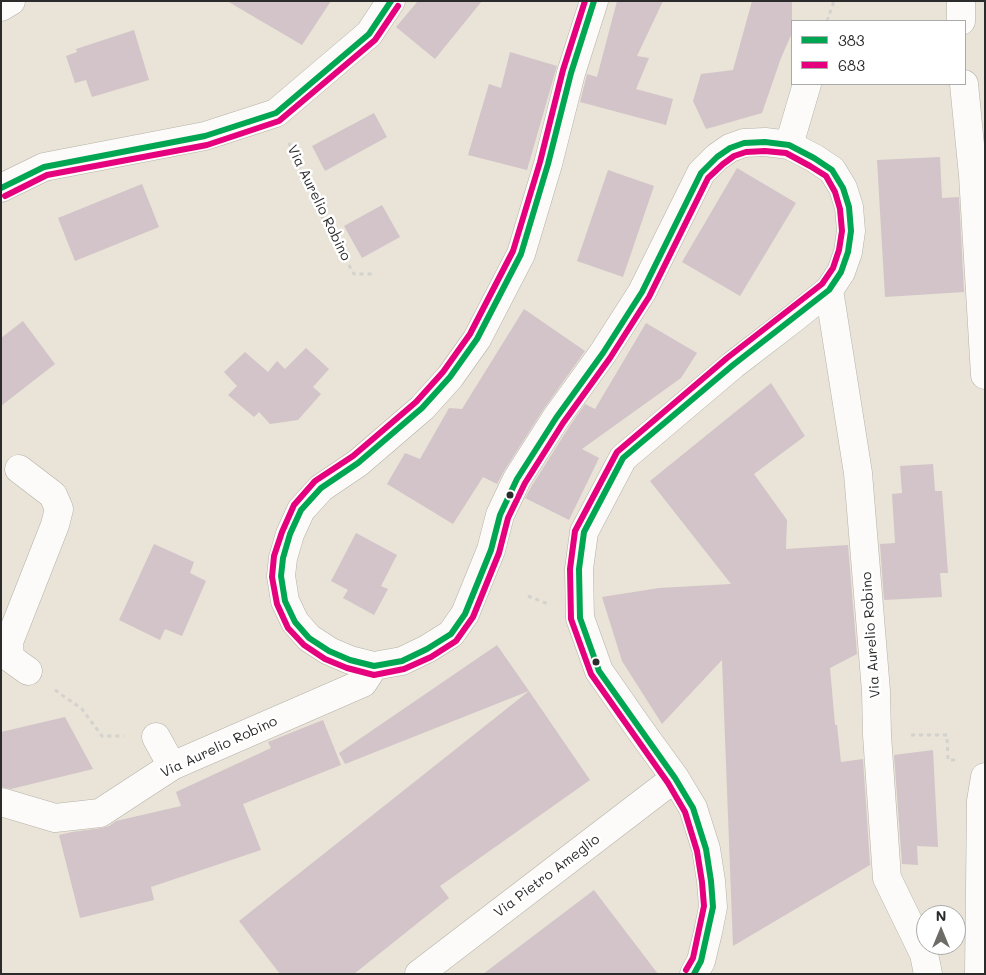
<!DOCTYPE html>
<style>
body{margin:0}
#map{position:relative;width:986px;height:975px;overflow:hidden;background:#e9e4d7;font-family:Mali,sans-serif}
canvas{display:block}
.frame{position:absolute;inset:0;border:2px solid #2b2b2b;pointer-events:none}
.legend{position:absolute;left:791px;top:20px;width:175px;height:65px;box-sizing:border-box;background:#fff;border:1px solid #aaa;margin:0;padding:6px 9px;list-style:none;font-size:15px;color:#2b2b2b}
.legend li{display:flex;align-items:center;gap:10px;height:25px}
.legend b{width:25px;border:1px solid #aaa}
.north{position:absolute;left:916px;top:905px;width:50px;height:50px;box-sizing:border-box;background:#fff;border:1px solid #aaa;border-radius:50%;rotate:0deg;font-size:14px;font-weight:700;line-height:20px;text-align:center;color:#2b2b2b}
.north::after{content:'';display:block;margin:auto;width:18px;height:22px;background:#6e6c67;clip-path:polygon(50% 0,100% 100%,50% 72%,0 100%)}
</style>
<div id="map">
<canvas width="986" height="975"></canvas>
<div class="frame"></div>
<ul class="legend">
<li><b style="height:6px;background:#00a651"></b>383</li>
<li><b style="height:6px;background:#e5007d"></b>683</li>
</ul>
<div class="north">N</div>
</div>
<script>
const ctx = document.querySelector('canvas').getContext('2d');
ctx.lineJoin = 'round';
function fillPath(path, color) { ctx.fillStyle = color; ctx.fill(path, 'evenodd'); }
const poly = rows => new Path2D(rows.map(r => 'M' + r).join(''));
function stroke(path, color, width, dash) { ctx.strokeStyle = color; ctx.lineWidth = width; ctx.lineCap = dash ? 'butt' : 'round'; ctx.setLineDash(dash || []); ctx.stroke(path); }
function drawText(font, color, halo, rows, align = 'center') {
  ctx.font = font + ' Mali,sans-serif'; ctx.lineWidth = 5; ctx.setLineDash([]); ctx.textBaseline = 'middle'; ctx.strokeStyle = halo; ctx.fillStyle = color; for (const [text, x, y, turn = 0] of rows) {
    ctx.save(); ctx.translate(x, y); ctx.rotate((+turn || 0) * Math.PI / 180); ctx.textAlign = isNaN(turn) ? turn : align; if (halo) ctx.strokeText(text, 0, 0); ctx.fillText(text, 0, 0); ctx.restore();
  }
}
const building = poly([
 [227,1,331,1,302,45],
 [418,1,482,1,435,59,396,27],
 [617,1,663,1,637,56,649,58,636,89,673,99,666,125,580,102,587,74,597,77],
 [752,1,792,1,792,33,781,58,762,113,706,129,693,101,701,74,733,70],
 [134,30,149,80,92,97,86,80,75,83,66,56,77,52,76,49],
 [510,52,557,66,527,170,468,155,489,84,501,88],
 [374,113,387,137,325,171,312,146],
 [940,157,942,198,959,197,964,292,885,297,877,160],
 [737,168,796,203,740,296,682,262],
 [608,170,654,186,623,277,577,261],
 [142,184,159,227,75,261,58,218],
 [382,205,400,237,362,258,344,226],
 [524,309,585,351,543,410,504,471,497,484,483,477,453,524,387,484,405,453,420,459,449,408,462,409],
 [23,321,55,364,1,406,1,338],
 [646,323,697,353,681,378,582,449,599,458,569,520,525,498,531,487,569,427,585,404,595,409],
 [306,348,329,369,313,387,321,394,298,420,270,424,259,412,254,417,228,395,237,386,224,372,245,352,268,372,277,361,285,369],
 [771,383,805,436,754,474,787,520,786,549,848,545,857,654,830,668,835,725,837,725,841,762,863,759,870,865,733,946,722,660,662,724,622,661,602,597,659,588,731,584,650,481],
 [933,464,935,491,942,491,948,573,940,573,942,597,884,600,880,544,895,543,892,494,902,493,900,466],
 [356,533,397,555,381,586,388,589,374,615,343,598,348,590,331,581],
 [154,544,194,562,190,573,206,581,182,636,165,629,160,640,119,620],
 [497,645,529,691,345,764,339,753],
 [529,691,590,780,440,886,449,898,354,974,280,974,239,921],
 [65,717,93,769,11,789,1,787,1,732],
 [323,720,341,765,243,804,261,850,151,887,154,900,80,918,59,835,72,832,102,828,109,826,116,821,181,806,176,792,271,748,268,742],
 [933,750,938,847,917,846,918,865,902,864,894,755],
 [594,890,658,974,483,974]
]);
const path = poly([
 [827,21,834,1],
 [289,143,319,211,354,274,375,274],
 [528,596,548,604],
 [55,690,82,709,102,736,124,736],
 [911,735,947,735,948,760,957,760]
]);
const street = poly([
 [594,1,571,73,548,164,521,254,477,339,450,377,422,408,358,463,321,488,301,510,290,534,283,558,281,576,285,601,295,622,309,638,329,651,350,660,374,666,402,661,427,649,451,634,465,614,491,550,500,515,517,479,556,418,603,353,642,292,701,173,717,157,730,148,744,143,765,142,789,145,814,158,832,170,843,188,849,207,851,231,848,252,841,272,829,290,794,318,733,365,623,458,584,532,579,569,580,618,599,671,638,727,675,778,693,808,706,849,711,881,713,907,708,932,701,961,694,974],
 [961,1,961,21],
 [1,7,11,1],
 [964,84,973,175,985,375],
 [789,145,807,84],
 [1,188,44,167,205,136,276,113,369,34,391,1],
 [829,290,858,473,876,691,877,735,887,878,924,954,928,974],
 [19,469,53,495,59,509,55,525,9,642,10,658,28,671],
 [156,737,172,766],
 [1,802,55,818,100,813,172,766,363,683,374,666],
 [419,974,675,778],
 [979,974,981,801,985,777]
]);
const bus1 = poly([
 [594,1,571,73,548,164,521,254,477,339,450,377,422,408,358,463,321,488,301,510,290,534,283,558,281,576,285,601,295,622,309,638,329,651,350,660,374,666,402,661,427,649,451,634,465,614,491,550,500,515,517,479,556,418,603,353,642,292,701,173,717,157,730,148,744,143,765,142,789,145,814,158,832,170,843,188,849,207,851,231,848,252,841,272,829,290,733,365,623,458,584,532,579,569,580,618,599,671,675,778,693,808,706,849,711,881,713,907,701,961,694,974],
 [1,188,44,167,205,136,276,113,369,34,391,1]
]);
const bus2 = poly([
 [585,1,563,70,540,162,513,251,470,334,443,372,416,402,353,456,315,481,294,505,282,532,274,556,272,577,277,604,288,628,304,645,325,659,347,668,374,675,404,669,431,657,456,641,473,617,499,553,508,518,525,483,563,423,610,358,649,297,708,178,723,164,734,156,746,152,765,151,786,153,810,166,826,176,835,192,840,209,842,231,839,250,833,268,822,284,727,358,617,452,575,531,570,569,571,619,591,674,668,783,685,812,697,851,702,882,704,906,693,958,686,970],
 [5,196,47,175,207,145,279,121,375,40,398,6]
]);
const markers = [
 [510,495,4.5,"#2b2b2b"],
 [596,662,4.5,"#2b2b2b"]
];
const streetNames = [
 ["Via Aurelio Robino",319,203,64],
 ["Via Aurelio Robino",871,635,-94],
 ["Via Aurelio Robino",219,747,-25],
 ["Via Pietro Ameglio",547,876,-37]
];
fillPath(building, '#d2c4c8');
stroke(street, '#b4b1a9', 29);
stroke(path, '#d4d2ce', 3, [4, 4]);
stroke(street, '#fcfbf9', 28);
stroke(bus1, '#00a651', 6);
stroke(bus2, '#e5007d', 6);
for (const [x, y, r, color] of markers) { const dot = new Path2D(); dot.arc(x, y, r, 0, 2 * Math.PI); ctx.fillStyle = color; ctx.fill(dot); stroke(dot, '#fff', 2); }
drawText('14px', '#2b2b2b', '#fff', streetNames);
</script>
